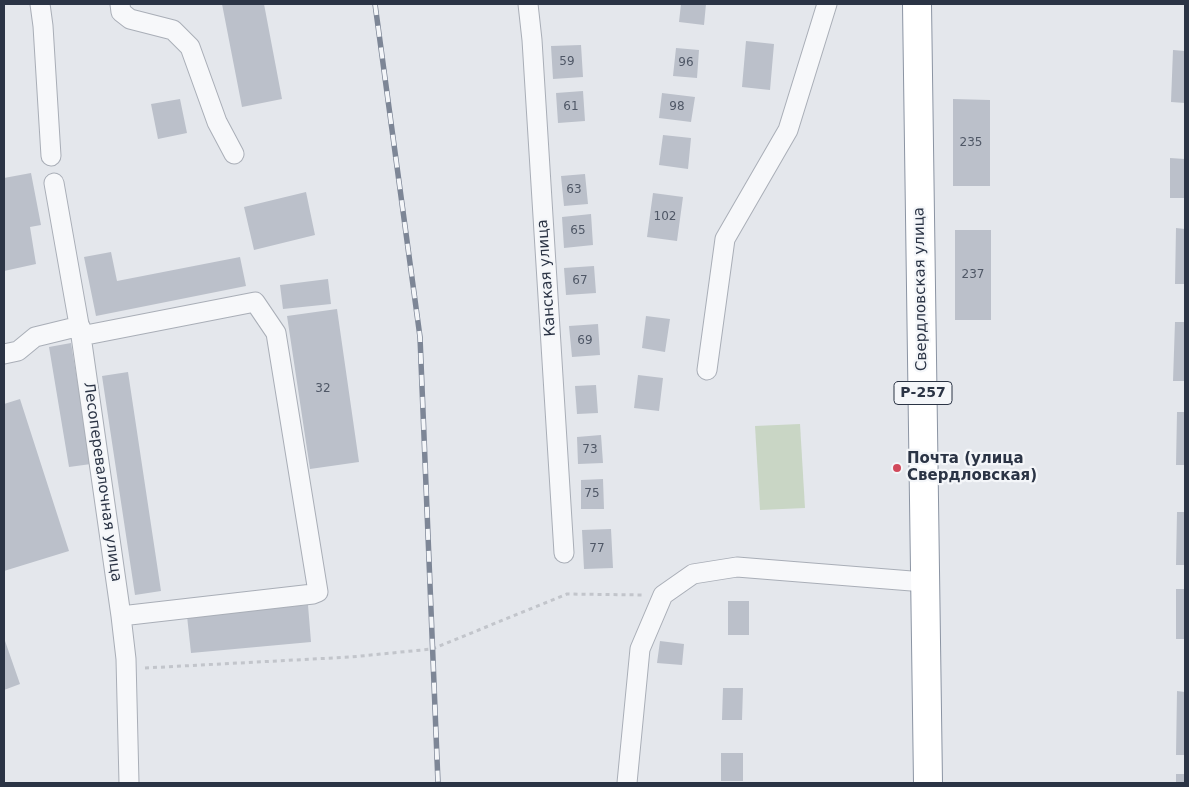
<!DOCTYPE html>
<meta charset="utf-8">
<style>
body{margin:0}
#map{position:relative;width:1189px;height:787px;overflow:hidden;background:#e4e7ec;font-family:"DejaVu Sans",sans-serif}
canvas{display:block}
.frame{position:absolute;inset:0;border:5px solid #2b3445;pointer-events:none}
</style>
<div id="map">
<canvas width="1189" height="787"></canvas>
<div class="frame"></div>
</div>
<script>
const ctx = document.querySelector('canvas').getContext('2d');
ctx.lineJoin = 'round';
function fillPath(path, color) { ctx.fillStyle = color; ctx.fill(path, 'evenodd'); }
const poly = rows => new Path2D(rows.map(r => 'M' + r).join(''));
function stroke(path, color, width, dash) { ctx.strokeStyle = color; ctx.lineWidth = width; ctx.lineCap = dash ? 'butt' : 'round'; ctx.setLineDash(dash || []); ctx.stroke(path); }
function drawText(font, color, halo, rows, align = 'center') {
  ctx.font = font + ' "DejaVu Sans",sans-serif'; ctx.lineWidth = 4.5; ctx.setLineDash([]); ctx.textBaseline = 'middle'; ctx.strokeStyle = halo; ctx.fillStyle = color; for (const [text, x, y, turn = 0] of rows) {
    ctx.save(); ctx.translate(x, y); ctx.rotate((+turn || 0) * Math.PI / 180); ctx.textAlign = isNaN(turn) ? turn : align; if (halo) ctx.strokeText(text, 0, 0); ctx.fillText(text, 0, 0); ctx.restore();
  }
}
const green = poly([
 [800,424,805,508,760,510,755,426]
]);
const building = poly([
 [222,4,264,4,282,99,242,107],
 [681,4,706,4,704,25,679,22],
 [746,41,774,44,770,90,742,87],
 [581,45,583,77,553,79,551,46],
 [676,48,699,50,697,78,673,76],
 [1173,50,1185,51,1185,103,1171,102],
 [583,91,585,121,558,123,556,93],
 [662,93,695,97,691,122,659,118],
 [180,99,187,133,158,139,151,104],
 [953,99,990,100,990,186,953,186],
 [663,135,691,138,688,169,659,165],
 [1170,158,1185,159,1185,198,1170,198],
 [31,173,41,225,30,227,36,264,4,271,4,178],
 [585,174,588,204,564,206,561,176],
 [306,192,315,235,254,250,244,207],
 [653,193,683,197,677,241,647,237],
 [591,214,593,245,564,248,562,217],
 [1176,228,1185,229,1185,284,1175,284],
 [955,230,991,230,991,320,955,320],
 [111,252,117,281,240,257,246,286,96,316,84,257],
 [594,266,596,293,566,295,564,268],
 [328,279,331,304,283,309,280,285],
 [337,309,359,462,310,469,287,316],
 [646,316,670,319,665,352,642,348],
 [1175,322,1185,322,1185,381,1173,381],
 [598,324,600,355,572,357,569,326],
 [71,343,91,464,69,467,49,347],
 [128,372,161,591,135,595,102,376],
 [638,375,663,378,659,411,634,408],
 [596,385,598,413,577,414,575,386],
 [20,399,69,551,4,571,4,404],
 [1177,412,1185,412,1185,465,1176,465],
 [601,435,603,463,578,464,577,437],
 [603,479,604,509,581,509,581,480],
 [1177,512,1185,512,1185,565,1176,565],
 [611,529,613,568,584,569,582,530],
 [1176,589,1185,589,1185,639,1176,639],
 [728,601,749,601,749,635,728,635],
 [308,605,311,642,191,653,187,616],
 [4,638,20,684,4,690],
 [660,641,684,644,682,665,657,663],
 [723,688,743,688,742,720,722,720],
 [1177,691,1185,692,1185,755,1176,755],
 [721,753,743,753,743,781,721,781],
 [1176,774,1185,774,1185,783,1176,783]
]);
const path = poly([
 [145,668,351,657,432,649,567,594,645,595]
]);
const minor = poly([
 [40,4,43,26,51,156],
 [120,4,121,12,130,19,173,30,190,47,217,122,234,154],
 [528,4,532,40,564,553],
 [54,183,81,336,121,616,126,659,129,783],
 [81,336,255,302,276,333,318,592,313,594,121,616],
 [4,354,18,351,35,337,80,326],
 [707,370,725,239,788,130,827,4],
 [627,783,640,649,663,595,693,574,737,567,924,582]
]);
const highway = poly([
 [917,4,928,783]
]);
const rail = poly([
 [375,4,420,337,438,783]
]);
const markers = [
 [897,468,5,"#d1495b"]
];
const numberNames = [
 ["59",567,62],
 ["96",686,63],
 ["61",571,107],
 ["98",677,107],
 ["235",971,143],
 ["63",574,190],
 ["102",665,217],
 ["65",578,231],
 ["237",973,275],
 ["67",580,281],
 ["69",585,341],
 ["32",323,389],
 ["73",590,450],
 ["75",592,494],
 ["77",597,549]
];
const shields = [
 [923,393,58]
];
const shieldNames = [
 ["Р-257",923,393]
];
const streetNames = [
 ["Канская улица",547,278,-94],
 ["Свердловская улица",921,289,-91],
 ["Лесоперевалочная улица",102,482,82]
];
const poiNames = [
 ["Почта (улица",907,459],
 ["Свердловская)",907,476]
];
fillPath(green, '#c9d6c5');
fillPath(building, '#bbc0ca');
stroke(minor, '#a9aeb7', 21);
stroke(highway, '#8b94a3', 30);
stroke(path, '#c2c5cb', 3, [4, 4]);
stroke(minor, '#f7f8fa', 19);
stroke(highway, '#fff', 28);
stroke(rail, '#7d8696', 5.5);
stroke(rail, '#f4f6f9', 4, [11]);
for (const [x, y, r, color] of markers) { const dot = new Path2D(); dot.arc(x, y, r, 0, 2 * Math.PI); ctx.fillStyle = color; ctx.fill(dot); stroke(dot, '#f4f6f9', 2); }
drawText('12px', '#4f5766', null, numberNames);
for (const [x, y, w] of shields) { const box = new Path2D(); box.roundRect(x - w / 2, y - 11.5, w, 23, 4); ctx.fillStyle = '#f4f6f9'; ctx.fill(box); stroke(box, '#2b3445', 1); }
drawText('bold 14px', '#2b3445', null, shieldNames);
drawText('15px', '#2b3445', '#f4f6f9', streetNames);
drawText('bold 15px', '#2b3445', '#f4f6f9', poiNames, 'left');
</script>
